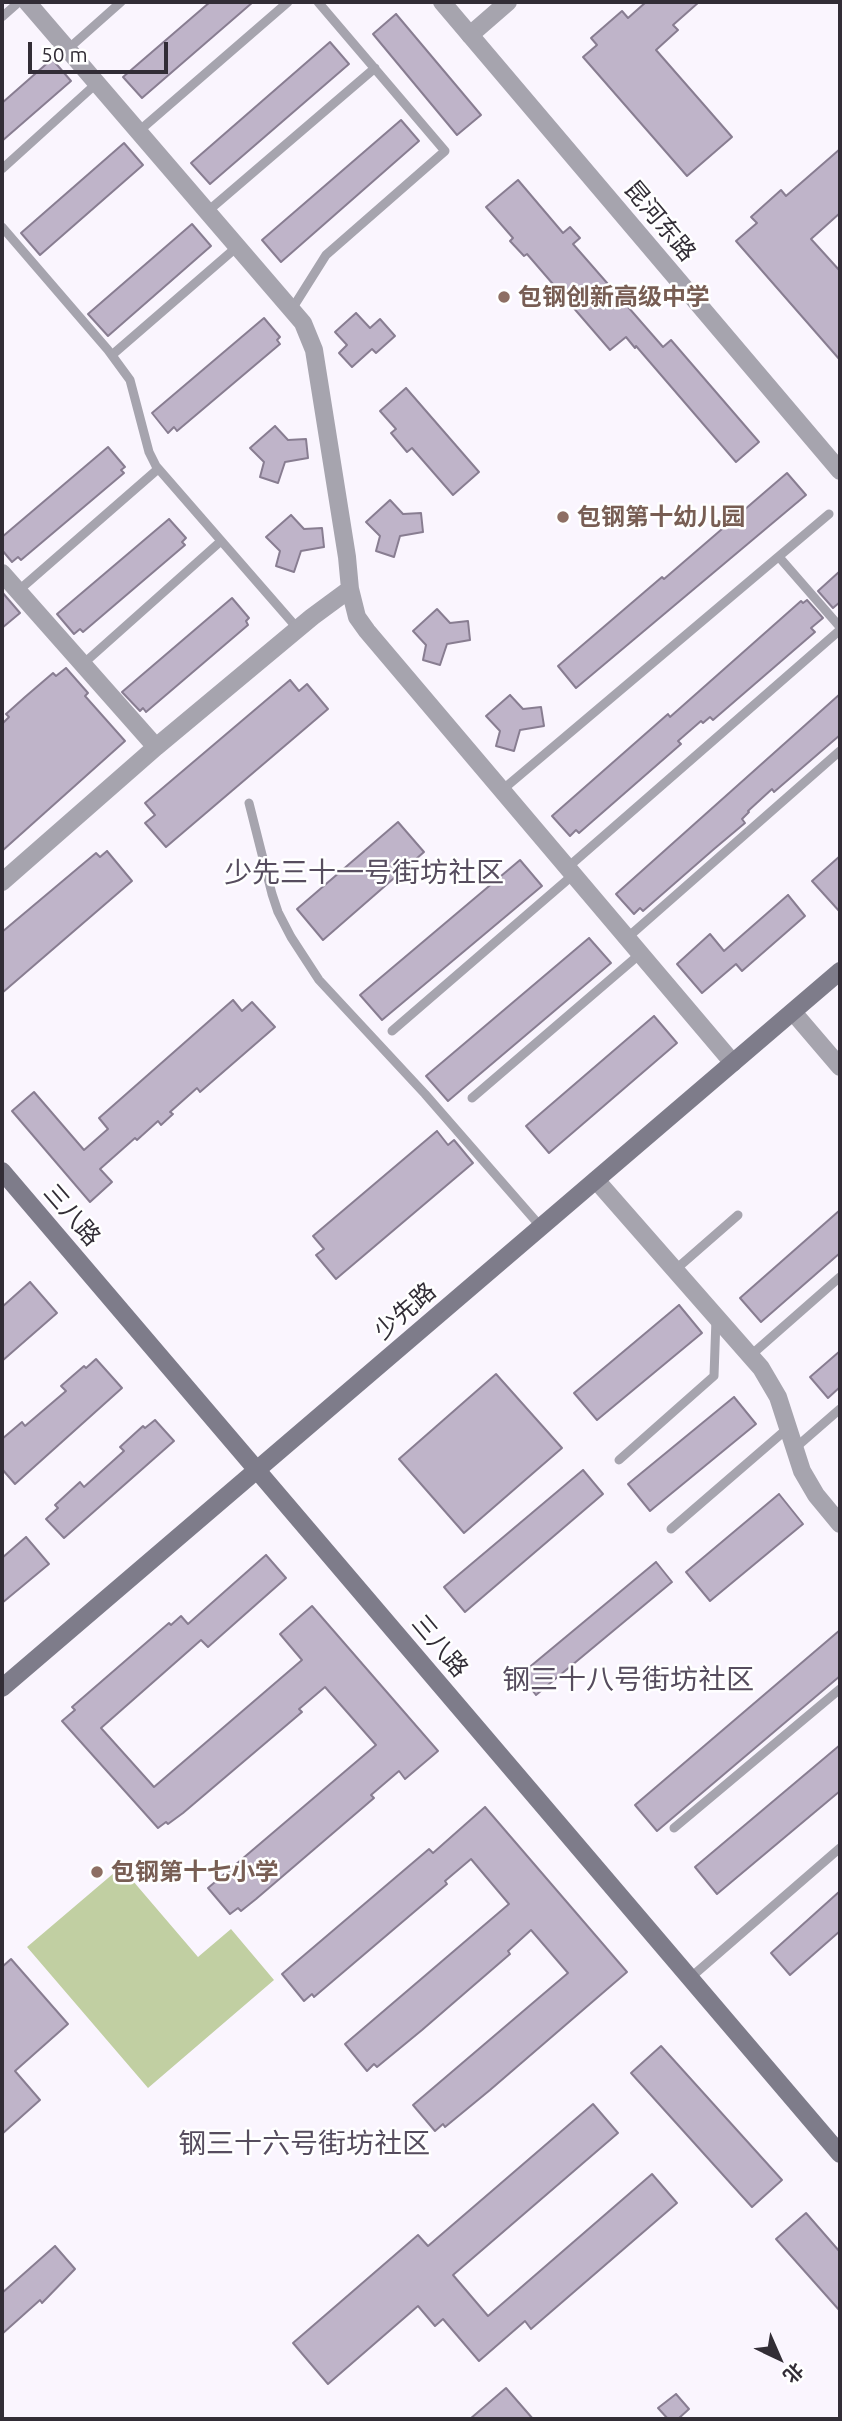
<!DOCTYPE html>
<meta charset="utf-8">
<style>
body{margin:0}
#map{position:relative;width:842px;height:2421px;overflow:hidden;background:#faf5fe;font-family:Ubuntu,"Noto Sans SC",sans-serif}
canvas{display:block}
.frame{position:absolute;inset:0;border:4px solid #322d36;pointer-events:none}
.north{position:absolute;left:744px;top:2323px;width:70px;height:70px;-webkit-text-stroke:5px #fff;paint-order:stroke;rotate:136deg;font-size:19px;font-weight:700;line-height:28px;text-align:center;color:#322d36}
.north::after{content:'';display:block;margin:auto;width:24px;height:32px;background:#322d36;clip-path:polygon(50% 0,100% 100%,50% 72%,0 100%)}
.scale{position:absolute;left:28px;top:42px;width:140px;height:32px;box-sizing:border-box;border:4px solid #322d36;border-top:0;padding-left:9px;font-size:21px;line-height:24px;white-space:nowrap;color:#322d36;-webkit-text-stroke:5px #fff;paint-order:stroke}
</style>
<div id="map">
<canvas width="842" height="2421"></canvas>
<div class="frame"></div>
<div class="north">北</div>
<div class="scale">50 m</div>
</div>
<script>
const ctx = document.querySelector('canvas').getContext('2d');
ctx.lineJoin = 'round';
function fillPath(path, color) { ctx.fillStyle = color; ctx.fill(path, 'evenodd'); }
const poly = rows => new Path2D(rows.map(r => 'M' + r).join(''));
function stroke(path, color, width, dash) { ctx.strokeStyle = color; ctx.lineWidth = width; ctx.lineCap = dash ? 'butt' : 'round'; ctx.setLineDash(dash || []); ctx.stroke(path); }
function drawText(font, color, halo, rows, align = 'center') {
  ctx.font = font + ' Ubuntu,"Noto Sans SC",sans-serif'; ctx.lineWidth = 5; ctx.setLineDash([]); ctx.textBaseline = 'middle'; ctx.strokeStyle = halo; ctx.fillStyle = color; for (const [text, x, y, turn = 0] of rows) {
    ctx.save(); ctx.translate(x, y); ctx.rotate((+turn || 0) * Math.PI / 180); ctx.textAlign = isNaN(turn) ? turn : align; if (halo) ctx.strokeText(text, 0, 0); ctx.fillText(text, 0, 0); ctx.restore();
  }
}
const green = poly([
 [121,1867,198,1957,231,1929,274,1980,148,2088,27,1947]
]);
const building = poly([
 [210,2,253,2,142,98,123,77,210,2],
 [646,2,699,2,673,25,678,30,656,50,732,137,687,176,583,57,597,45,591,38,622,11,628,18,646,2],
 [396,14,481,115,457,135,373,34,396,14],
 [330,42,349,64,210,184,191,163,330,42],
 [52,59,71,81,2,141,2,103,52,59],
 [401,120,419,141,281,262,262,240,401,120],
 [124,143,143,165,40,255,21,233,124,143],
 [840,149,840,213,811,239,840,271,840,360,736,241,757,223,751,217,781,190,786,196,840,149],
 [518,180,563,233,570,227,580,238,573,244,663,347,671,340,759,442,736,462,636,346,635,348,626,337,610,350,527,254,524,256,510,241,513,238,486,207,518,180],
 [192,224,211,246,108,336,88,314,192,224],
 [356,313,370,328,380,319,395,336,376,353,372,349,352,367,339,353,347,345,335,332,356,313],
 [264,318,280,337,277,340,280,344,177,431,174,427,168,433,152,413,264,318],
 [406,388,479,472,453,495,412,448,407,452,391,433,396,429,380,411,406,388],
 [275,426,288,440,306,439,308,458,285,462,278,483,260,477,264,462,250,448,275,426],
 [108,447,125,467,121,470,124,473,21,560,18,557,12,562,2,550,2,537,108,447],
 [787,473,806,495,576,688,558,666,662,577,664,579,787,473],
 [390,500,403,514,421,513,423,532,400,536,394,557,376,551,380,536,366,522,390,500],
 [291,515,304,529,322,528,324,547,301,551,294,572,276,566,280,551,266,537,291,515],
 [169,519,186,538,182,542,185,545,83,632,80,629,74,634,57,614,169,519],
 [840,571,840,602,833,608,818,591,840,571],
 [2,592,20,613,2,628,2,592],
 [232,598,249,618,246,621,248,625,146,712,143,708,140,711,122,692,232,598],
 [807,600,823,618,811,628,815,632,713,720,710,717,703,723,701,721,678,741,681,744,579,833,576,830,570,836,552,816,668,714,670,717,801,601,803,603,807,600],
 [437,609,450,623,468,621,470,640,447,644,440,665,423,660,426,645,413,631,437,609],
 [66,668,88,693,85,696,125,741,2,851,2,724,9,717,6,714,25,697,53,673,56,676,66,668],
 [290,680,299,691,307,684,328,709,166,847,145,823,155,815,145,803,290,680],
 [840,694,840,735,774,792,772,789,748,811,749,812,742,819,745,823,714,849,643,911,640,908,634,914,616,894,840,694],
 [510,695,523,709,541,707,544,726,520,730,514,751,496,746,500,731,486,716,510,695],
 [398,822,424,852,323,940,297,909,398,822],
 [107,851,132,881,2,993,2,932,96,853,100,857,107,851],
 [840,856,840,912,812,881,840,856],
 [520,860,542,886,382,1020,360,995,520,860],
 [788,895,805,916,742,971,736,964,702,993,677,964,710,934,724,951,788,895],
 [589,938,611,963,448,1101,426,1076,589,938],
 [233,1000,242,1011,252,1002,275,1027,200,1092,197,1088,170,1112,173,1114,161,1125,158,1121,137,1140,135,1138,100,1169,112,1182,90,1202,12,1111,34,1092,84,1150,108,1129,99,1118,233,1000],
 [654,1016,677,1043,549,1153,526,1126,654,1016],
 [437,1131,448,1145,454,1140,473,1163,336,1279,316,1255,324,1249,313,1236,437,1131],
 [840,1210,840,1253,761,1322,740,1298,840,1210],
 [30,1282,57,1313,2,1361,2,1307,30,1282],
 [679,1305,702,1333,597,1420,574,1393,679,1305],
 [840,1351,840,1387,828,1398,810,1377,840,1351],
 [96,1359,122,1388,15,1484,2,1469,2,1439,22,1422,25,1426,66,1391,61,1386,84,1366,86,1368,96,1359],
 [496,1374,562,1448,464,1533,399,1459,496,1374],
 [734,1397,756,1424,650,1511,628,1484,734,1397],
 [155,1420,174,1441,64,1538,46,1519,58,1508,55,1505,80,1482,84,1487,124,1451,120,1447,143,1426,145,1428,155,1420],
 [583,1470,603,1494,465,1612,444,1587,583,1470],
 [779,1494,803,1524,710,1601,686,1572,779,1494],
 [26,1537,49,1564,2,1603,2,1558,26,1537],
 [266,1555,286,1578,208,1647,201,1640,101,1728,154,1787,302,1660,280,1634,312,1606,438,1751,405,1779,399,1771,371,1795,374,1798,256,1899,241,1911,238,1908,230,1914,208,1888,376,1745,325,1687,299,1709,302,1712,183,1813,168,1824,166,1822,158,1828,62,1721,75,1710,72,1707,169,1623,171,1625,181,1616,188,1624,266,1555],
 [656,1562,672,1582,536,1695,520,1675,656,1562],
 [840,1630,840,1676,657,1831,635,1805,840,1630],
 [840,1745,840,1791,717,1894,695,1867,840,1745],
 [485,1807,627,1972,490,2090,445,2127,443,2124,435,2131,413,2105,568,1973,531,1930,508,1951,510,1954,422,2030,377,2067,374,2064,367,2071,345,2044,509,1904,471,1859,445,1881,447,1884,314,1997,312,1994,304,2001,282,1974,429,1849,433,1853,485,1807],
 [840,1891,840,1931,790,1975,771,1953,840,1891],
 [11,1959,68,2024,15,2071,40,2100,2,2134,2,1967,11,1959],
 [661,2046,782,2180,752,2207,631,2073,661,2046],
 [593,2104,618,2133,453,2275,488,2316,652,2174,677,2203,531,2329,525,2321,479,2361,443,2319,435,2326,418,2306,328,2384,293,2343,418,2235,428,2246,593,2104],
 [806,2213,840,2252,840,2311,776,2239,806,2213],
 [55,2246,75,2269,42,2303,40,2300,2,2334,2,2293,55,2246],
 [506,2388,533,2419,470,2419,506,2388],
 [676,2394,689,2409,678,2419,668,2419,658,2408,676,2394]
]);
const service = poly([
 [2,17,19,2],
 [68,49,121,2],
 [139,131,288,2],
 [2,169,97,83],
 [208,211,375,68],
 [2,227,108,350,130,380,149,452,156,466,298,629],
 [292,309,326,255,445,151,318,2],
 [112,355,238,246],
 [779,557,840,627],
 [18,591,158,469],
 [83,664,221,541],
 [501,791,829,514],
 [249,803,272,894,278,912,291,937,319,980,425,1094,541,1227],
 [567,868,840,630],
 [627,938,840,751],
 [392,1031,573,875],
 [472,1098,640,954],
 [675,1270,738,1215],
 [750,1356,840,1277],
 [794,1449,840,1409],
 [619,1460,714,1376,716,1319],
 [671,1529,788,1428],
 [674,1828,840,1689],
 [690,1978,840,1848]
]);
const minor = poly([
 [27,2,303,323,314,350,347,557,350,589],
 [470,35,508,2],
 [2,573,156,747],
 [2,882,156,747,312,617,350,589,357,617,367,631,733,1063],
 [793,1012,840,1067],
 [596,1180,761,1368,778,1397,802,1471,816,1495,840,1524]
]);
const tertiary = poly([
 [442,2,840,471]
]);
const secondary = poly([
 [2,1171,840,2154],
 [2,1688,840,971]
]);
const markers = [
 [504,297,7,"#8d6e63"],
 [563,517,7,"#8d6e63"],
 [97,1872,7,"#8d6e63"]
];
const streetNames = [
 ["昆河东路",660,221,50],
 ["三八路",72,1215,49],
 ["少先路",405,1311,-41],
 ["三八路",440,1646,50]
];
const educationNames = [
 ["包钢创新高级中学",518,297],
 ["包钢第十幼儿园",577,517],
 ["包钢第十七小学",111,1872]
];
const quarterNames = [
 ["少先三十一号街坊社区",364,873],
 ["钢三十八号街坊社区",628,1680],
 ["钢三十六号街坊社区",304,2144]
];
fillPath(green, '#c1cfa2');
fillPath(building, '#bfb4c9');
stroke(building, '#887d91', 2);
stroke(service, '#a6a4ae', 9);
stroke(minor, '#a6a4ae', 18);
stroke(tertiary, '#a6a4ae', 18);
stroke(secondary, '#7e7c8a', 18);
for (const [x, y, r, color] of markers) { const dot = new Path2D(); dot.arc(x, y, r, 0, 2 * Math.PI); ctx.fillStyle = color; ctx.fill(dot); stroke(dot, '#fff', 2.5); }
drawText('24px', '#322d36', '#fff', streetNames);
drawText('bold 24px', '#785e54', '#fff', educationNames, 'left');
drawText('28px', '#564c5e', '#fff', quarterNames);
</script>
